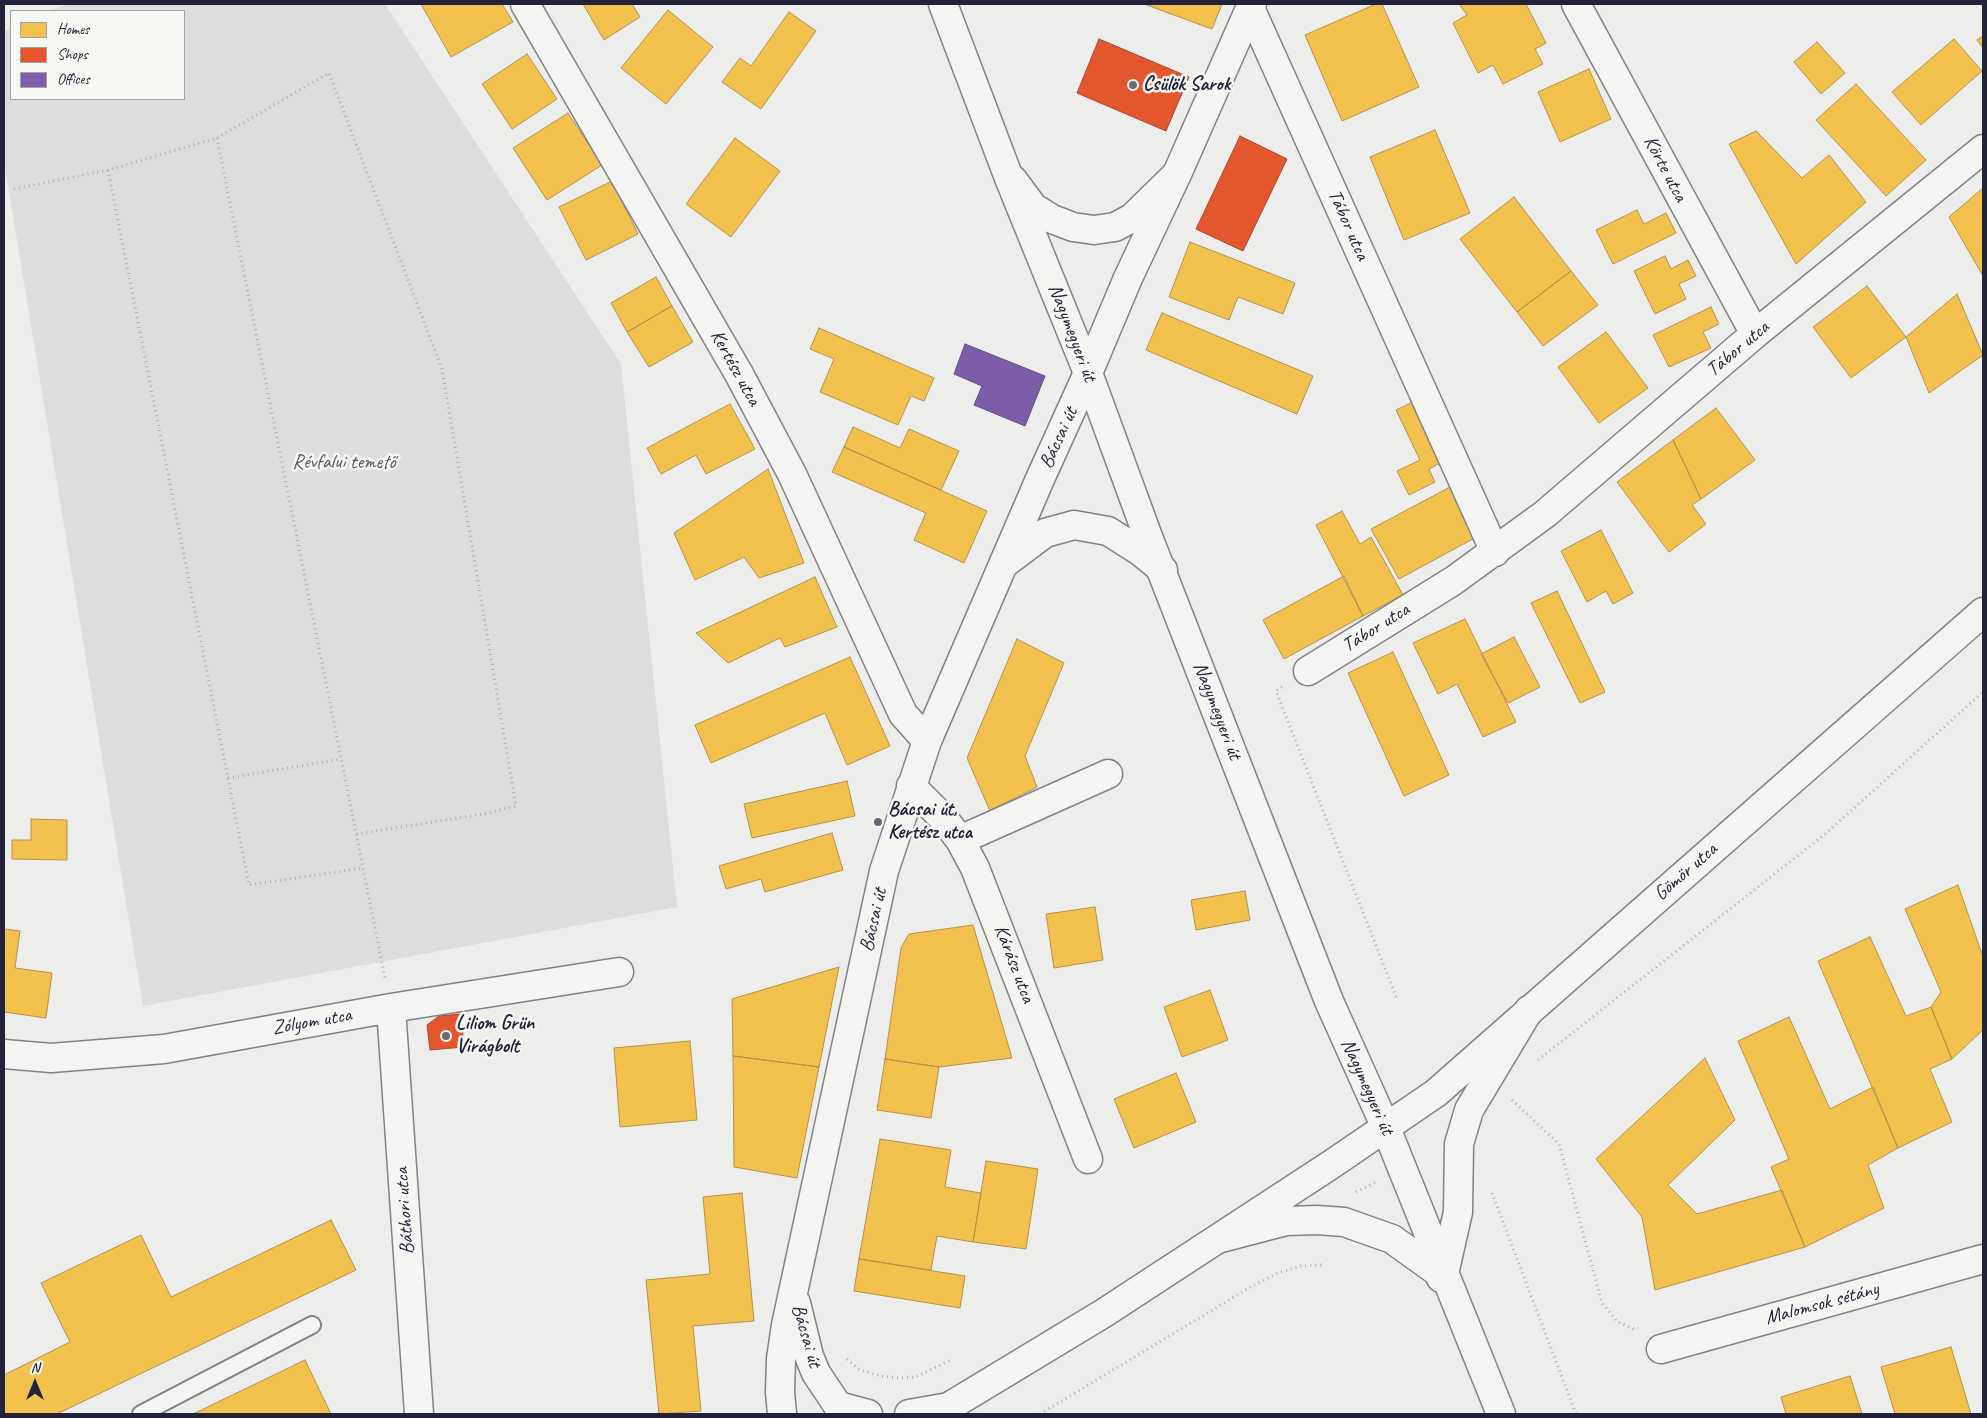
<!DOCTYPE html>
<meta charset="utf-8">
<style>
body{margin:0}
#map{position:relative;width:1987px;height:1418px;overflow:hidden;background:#ededec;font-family:Caveat,sans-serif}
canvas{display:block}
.frame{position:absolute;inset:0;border:5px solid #22223b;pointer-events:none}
.legend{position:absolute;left:10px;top:10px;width:175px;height:90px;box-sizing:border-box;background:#f6f6f2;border:1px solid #a1a1a9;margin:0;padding:6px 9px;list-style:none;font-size:15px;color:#22223b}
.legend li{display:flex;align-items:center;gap:10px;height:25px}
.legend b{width:25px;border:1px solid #a1a1a9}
.north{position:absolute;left:10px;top:1358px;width:50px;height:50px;-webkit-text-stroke:4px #f6f6f2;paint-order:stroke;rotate:0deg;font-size:14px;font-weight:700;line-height:20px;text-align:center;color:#22223b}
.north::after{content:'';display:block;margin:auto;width:18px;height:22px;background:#22223b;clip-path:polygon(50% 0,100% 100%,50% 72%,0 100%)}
</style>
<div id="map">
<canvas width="1987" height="1418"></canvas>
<div class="frame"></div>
<ul class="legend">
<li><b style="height:14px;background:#f2c14e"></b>Homes</li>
<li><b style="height:14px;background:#e4572e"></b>Shops</li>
<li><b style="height:14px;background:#7b5ea7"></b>Offices</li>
</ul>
<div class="north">N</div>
</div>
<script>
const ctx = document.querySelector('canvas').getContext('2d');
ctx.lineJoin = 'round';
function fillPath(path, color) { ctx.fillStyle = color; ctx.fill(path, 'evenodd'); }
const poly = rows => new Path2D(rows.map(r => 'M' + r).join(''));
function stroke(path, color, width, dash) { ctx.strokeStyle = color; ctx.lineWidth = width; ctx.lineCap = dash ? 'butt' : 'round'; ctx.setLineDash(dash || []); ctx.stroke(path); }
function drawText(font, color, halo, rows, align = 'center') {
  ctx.font = font + ' Caveat,sans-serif'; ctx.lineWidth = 5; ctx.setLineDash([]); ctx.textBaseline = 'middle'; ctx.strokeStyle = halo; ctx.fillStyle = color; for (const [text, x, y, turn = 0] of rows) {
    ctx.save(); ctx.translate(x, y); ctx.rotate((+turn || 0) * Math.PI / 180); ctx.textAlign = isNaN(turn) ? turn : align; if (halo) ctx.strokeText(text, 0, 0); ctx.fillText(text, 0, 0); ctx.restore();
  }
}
const built = poly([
 [68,4,385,4,621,364,677,907,143,1006,4,161,4,31,11,28,11,99,184,99,184,11,50,11]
]);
const homes = poly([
 [421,4,502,4,513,22,451,57,421,4],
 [583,4,632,4,640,17,604,40,583,4],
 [1144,4,1222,4,1212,29,1144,4],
 [1376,4,1382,4,1419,87,1342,121,1305,35,1376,4],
 [1459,4,1526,4,1546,43,1535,49,1543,64,1503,84,1493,65,1478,73,1453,23,1467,15,1459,4],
 [668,10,713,47,666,104,621,68,668,10],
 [789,12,816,31,761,109,722,82,740,58,751,66,789,12],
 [1983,36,1983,48,1977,40,1983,36],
 [1954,39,1982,71,1921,125,1892,92,1954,39],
 [1817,42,1845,73,1821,94,1794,62,1817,42],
 [527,54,557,99,512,129,482,84,527,54],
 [1589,69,1611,119,1560,142,1538,92,1589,69],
 [1856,84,1926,160,1886,196,1816,120,1856,84],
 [568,113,602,165,547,200,513,148,568,113],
 [1435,130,1470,213,1404,240,1370,157,1435,130],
 [1756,131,1802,178,1829,155,1866,202,1796,264,1729,144,1756,131],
 [735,138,780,171,731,237,686,204,735,138],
 [612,181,638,234,586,260,559,207,612,181],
 [1983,188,1983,276,1949,217,1983,188],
 [1514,197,1571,271,1517,312,1460,239,1514,197],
 [1637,210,1644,224,1666,213,1676,233,1613,264,1596,230,1637,210],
 [1190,242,1295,283,1283,314,1238,297,1229,320,1169,297,1190,242],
 [1665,256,1671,269,1688,260,1696,276,1679,284,1686,299,1655,314,1634,271,1665,256],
 [1571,271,1598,305,1543,346,1517,312,1571,271],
 [656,277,672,306,627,332,611,303,656,277],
 [1867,286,1906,337,1851,378,1813,327,1867,286],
 [1957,294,1983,355,1929,393,1906,337,1957,294],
 [672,306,693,342,649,367,627,332,672,306],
 [1711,307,1719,324,1703,332,1711,348,1669,367,1653,335,1711,307],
 [1162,313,1313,376,1297,414,1146,350,1162,313],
 [819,328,934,378,924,401,911,396,898,425,820,392,834,359,810,349,819,328],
 [1606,332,1648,388,1599,423,1558,367,1606,332],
 [1413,402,1442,462,1429,469,1435,482,1409,495,1397,471,1420,460,1396,410,1413,402],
 [730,404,755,449,706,474,696,455,661,474,647,448,730,404],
 [1716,408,1755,460,1701,499,1673,440,1716,408],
 [853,427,900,448,909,429,959,451,941,490,844,447,853,427],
 [1673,440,1701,499,1692,505,1706,524,1669,552,1617,482,1673,440],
 [844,447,987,511,964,563,914,540,926,513,832,472,844,447],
 [768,469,804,563,759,578,744,557,695,580,674,533,768,469],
 [1452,486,1480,535,1399,579,1371,529,1452,486],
 [1342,511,1360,544,1371,537,1403,595,1363,616,1316,525,1342,511],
 [1601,530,1633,593,1613,604,1606,591,1587,602,1561,551,1601,530],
 [1344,576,1363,616,1284,659,1263,620,1344,576],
 [815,577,837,627,785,647,780,638,728,663,696,633,815,577],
 [1557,591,1605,692,1580,703,1531,603,1557,591],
 [1465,619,1516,722,1483,737,1457,684,1438,694,1413,643,1465,619],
 [1514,637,1540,687,1508,703,1481,654,1514,637],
 [1017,639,1064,663,1025,756,1037,787,990,811,967,758,1017,639],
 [1393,652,1449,775,1404,796,1348,673,1393,652],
 [850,657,890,746,847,765,825,713,711,763,695,725,850,657],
 [847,781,855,816,752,838,744,804,847,781],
 [31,819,67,820,67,860,12,859,12,840,31,840,31,819],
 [832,833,843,870,765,892,761,879,726,889,719,866,832,833],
 [1958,885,1983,957,1983,1030,1952,1059,1931,1007,1941,992,1905,909,1958,885],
 [1245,891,1250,920,1196,930,1191,900,1245,891],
 [1095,907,1103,960,1054,968,1046,914,1095,907],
 [973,925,1012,1058,939,1067,885,1059,901,948,909,934,973,925],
 [4,929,20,931,15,968,52,973,46,1018,4,1012,4,929],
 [1870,937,1906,1016,1931,1007,1952,1059,1930,1069,1952,1122,1898,1148,1818,961,1870,937],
 [839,967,819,1067,733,1056,732,999,839,967],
 [1210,990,1228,1040,1182,1057,1164,1007,1210,990],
 [1789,1017,1830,1109,1873,1087,1898,1148,1868,1165,1884,1208,1805,1247,1771,1167,1789,1159,1738,1041,1789,1017],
 [690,1041,697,1120,620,1127,614,1048,690,1041],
 [733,1056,819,1067,797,1178,734,1167,733,1056],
 [1705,1058,1735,1120,1668,1185,1697,1214,1782,1190,1805,1247,1655,1290,1642,1217,1596,1159,1705,1058],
 [885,1059,939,1067,931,1118,877,1110,885,1059],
 [1176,1073,1196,1122,1134,1148,1114,1099,1176,1073],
 [880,1139,951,1150,945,1187,981,1193,973,1242,937,1236,931,1270,859,1259,880,1139],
 [986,1161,1038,1169,1026,1249,973,1242,986,1161],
 [742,1193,754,1321,693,1326,701,1411,659,1414,646,1280,710,1274,703,1197,742,1193],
 [331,1220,356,1270,57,1414,4,1414,4,1375,70,1342,41,1283,141,1235,171,1297,331,1220],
 [859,1259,965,1276,960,1308,854,1291,859,1259],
 [1951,1347,1971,1414,1895,1414,1881,1367,1951,1347],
 [305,1360,331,1414,193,1414,305,1360],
 [1850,1376,1862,1414,1786,1414,1781,1397,1850,1376]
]);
const shops = poly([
 [1099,39,1189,77,1166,131,1077,93,1099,39],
 [1240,136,1287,159,1243,251,1196,229,1240,136],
 [461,1014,464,1047,430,1050,427,1025,439,1016,461,1014]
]);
const offices = poly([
 [965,344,1045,376,1025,426,974,405,982,386,954,374,965,344]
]);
const path = poly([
 [217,138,385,978],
 [108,170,249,885,363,868],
 [14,189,108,170,217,138,329,73,442,369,516,806,483,814,356,834],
 [1282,687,1276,691,1397,999],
 [228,778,341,759],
 [1538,1060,1824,835,1983,692],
 [1512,1100,1559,1144,1602,1303,1618,1322,1634,1329,1638,1328],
 [1356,1192,1375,1183],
 [1492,1193,1576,1414],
 [847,1359,858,1369,880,1376,899,1378,915,1377,951,1360],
 [1040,1414,1254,1285,1278,1273,1301,1266,1322,1265]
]);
const service = poly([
 [141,1414,312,1325]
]);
const minor = poly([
 [525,4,739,374,792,474,903,714,927,741],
 [1576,4,1755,334],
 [1250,8,1495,552],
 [1013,180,1033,207,1052,219,1073,227,1094,230,1115,227,1132,218,1176,175],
 [1005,563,1045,533,1074,525,1108,531,1141,552,1163,570],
 [1308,671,1453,581,1545,514,1755,334,1983,149],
 [911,786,944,819,960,840,975,868,1088,1159],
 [960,840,1108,774],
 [391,1008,419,1414],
 [4,1054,51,1058,164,1049,391,1008,619,972],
 [796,1303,809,1356,816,1373,838,1406,840,1414],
 [1661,1349,1983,1259],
 [838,1406,868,1414],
 [782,1414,780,1392,781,1359,786,1325,884,871,927,741,1040,479,1088,373],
 [909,1414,949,1407]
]);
const tertiary = poly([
 [937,1414,1104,1313,1332,1164,1436,1093,1983,612]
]);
const secondary = poly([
 [1088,373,1128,278,1177,174,1252,4]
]);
const primary = poly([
 [943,4,1009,178,1088,373,1147,534,1329,1001,1386,1128,1501,1414],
 [1221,1238,1286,1221,1317,1220,1344,1222,1392,1239,1438,1272,1441,1278],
 [1444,1274,1458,1212,1459,1144,1469,1110,1529,1010]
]);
const markers = [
 [1133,85,5,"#696979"],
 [878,822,5,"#696979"],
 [446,1036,5,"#696979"]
];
const poiNames = [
 ["Csülök Sarok",1143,85],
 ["Bácsai út,",888,810],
 ["Kertész utca",888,833],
 ["Liliom Grün",456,1024],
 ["Virágbolt",456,1047]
];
const streetNames = [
 ["Körte utca",1665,169,62],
 ["Tábor utca",1348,225,66],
 ["Nagymegyeri út",1072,333,69],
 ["Tábor utca",1738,349,-40],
 ["Kertész utca",735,368,61],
 ["Bácsai út",1059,438,-65],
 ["Tábor utca",1376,628,-32],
 ["Nagymegyeri út",1217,711,69],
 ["Gömör utca",1686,872,-41],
 ["Bácsai út",874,920,-77],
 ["Kárász utca",1014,964,69],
 ["Zólyom utca",312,1022,-10],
 ["Nagymegyeri út",1367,1087,66],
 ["Báthori utca",405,1211,-94],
 ["Malomsok sétány",1822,1304,-15],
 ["Bácsai út",806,1336,74]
];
const parkNames = [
 ["Révfalui temető",344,463]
];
fillPath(built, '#ddd');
fillPath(homes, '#f2c14e');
stroke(homes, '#b49148', 1);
fillPath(shops, '#e4572e');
stroke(shops, '#aa4732', 1);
fillPath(offices, '#7b5ea7');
stroke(offices, '#604c87', 1);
stroke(service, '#828286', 20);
stroke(minor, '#828286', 31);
stroke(tertiary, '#828286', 31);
stroke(secondary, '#828286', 31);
stroke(primary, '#828286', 31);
stroke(path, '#afafb0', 3, [1, 4]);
stroke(service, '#f4f4f2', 16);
stroke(minor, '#f4f4f2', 28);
stroke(tertiary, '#f4f4f2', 28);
stroke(secondary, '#f4f4f2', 28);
stroke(primary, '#f4f4f2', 28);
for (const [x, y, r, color] of markers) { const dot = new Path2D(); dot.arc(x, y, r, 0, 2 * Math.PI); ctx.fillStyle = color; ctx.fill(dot); stroke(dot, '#f6f6f2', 2); }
drawText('bold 20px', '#22223b', '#f6f6f2', poiNames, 'left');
drawText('20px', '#22223b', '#f6f6f2', streetNames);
drawText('20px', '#565668', '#f6f6f2', parkNames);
</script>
